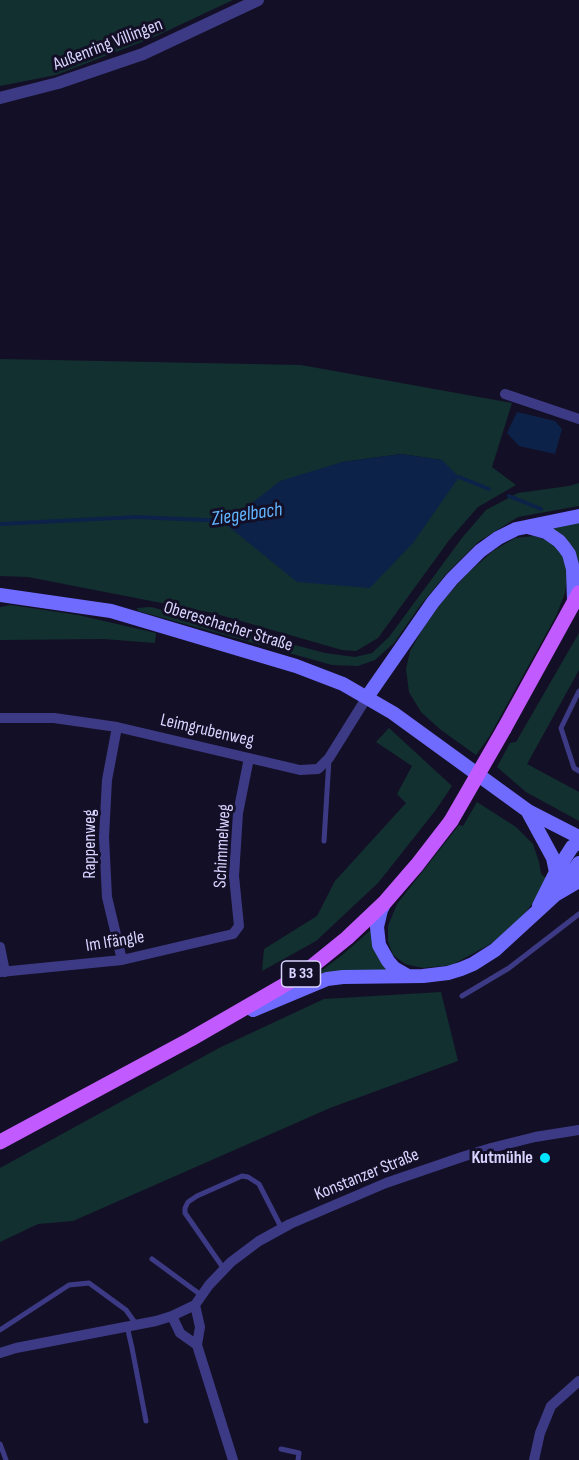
<!DOCTYPE html>
<meta charset="utf-8">
<style>
body{margin:0}
canvas{display:block;background:#130f26}
</style>
<canvas width="579" height="1460"></canvas>
<script>
const ctx = document.querySelector('canvas').getContext('2d');
ctx.lineJoin = 'round';
function fillPath(path, color) { ctx.fillStyle = color; ctx.fill(path, 'evenodd'); }
const poly = rows => new Path2D(rows.map(r => 'M' + r).join(''));
function stroke(path, color, width, dash) { ctx.strokeStyle = color; ctx.lineWidth = width; ctx.lineCap = dash ? 'butt' : 'round'; ctx.setLineDash(dash || []); ctx.stroke(path); }
function drawText(font, color, halo, rows, align = 'center') {
  ctx.font = font + ' "Sofia Sans Condensed",sans-serif'; ctx.lineWidth = 6; ctx.setLineDash([]); ctx.textBaseline = 'middle'; ctx.strokeStyle = halo; ctx.fillStyle = color; for (const [text, x, y, turn = 0] of rows) {
    ctx.save(); ctx.translate(x, y); ctx.rotate((+turn || 0) * Math.PI / 180); ctx.textAlign = isNaN(turn) ? turn : align; if (halo) ctx.strokeText(text, 0, 0); ctx.fillText(text, 0, 0); ctx.restore();
  }
}
const green = poly([
 [0,0,233,0,152,38,56,75,0,86],
 [0,359,301,365,512,403,492,467,516,485,478,507,450,539,378,638,356,651,342,650,213,613,28,577,0,576],
 [401,454,442,460,224,521,247,507,342,462],
 [579,483,579,506,518,517,478,542,446,574,419,607,394,643,375,660,358,666,332,665,138,611,137,608,151,607,325,653,355,657,372,653,389,637,462,538,486,510,518,493,569,486],
 [579,520,579,572,577,558,570,544,542,526],
 [534,536,550,541,562,553,568,572,565,593,556,616,489,737,476,755,441,730,421,712,409,692,406,669,410,651,424,627,445,598,468,573,493,551,515,538],
 [11,605,78,615,156,633,155,643,104,639,0,640,0,607],
 [579,633,579,670,527,764,579,792,579,821,526,792,497,767,510,743,516,742],
 [389,728,452,786,435,811,378,883,316,941,262,971,264,949,317,916,335,881,406,803,397,794,412,766,376,742],
 [477,802,516,827,533,844,539,862,541,874,546,878,539,895,522,917,492,943,452,965,423,968,405,964,393,955,388,941,388,926,397,904,459,825,463,826],
 [374,927,397,975,310,979,341,956],
 [441,992,458,1061,330,1108,73,1221,38,1224,0,1242,0,1168,219,1048,324,999]
]);
const water = poly([
 [517,412,555,421,562,429,555,454,519,446,507,433],
 [401,454,442,460,459,477,413,543,370,588,297,582,223,522,247,507,280,481,342,462]
]);
const stream = poly([
 [455,477,459,477,489,489],
 [509,496,541,509],
 [0,524,136,517,227,521]
]);
const service = poly([
 [579,691,561,728,574,768,579,771],
 [324,841,329,759],
 [462,996,509,968,579,914],
 [152,1259,201,1295],
 [224,1269,185,1213,185,1208,188,1202,197,1196,242,1176,248,1177,259,1184,282,1229],
 [127,1326,132,1348,146,1421],
 [0,1330,69,1285,89,1283,126,1310,136,1324],
 [0,1444,6,1460],
 [281,1449,299,1453,298,1460]
]);
const minor = poly([
 [505,394,579,419],
 [0,718,54,718,117,727,300,770,318,769,329,758,367,697],
 [117,727,107,780,104,837,107,897,122,960],
 [0,947,5,972],
 [0,972,122,960,233,934,239,926,234,876,238,813,249,758],
 [195,1305,200,1327,197,1345,233,1460],
 [172,1316,180,1333,197,1345],
 [0,1353,16,1348,156,1321,172,1316,195,1305,209,1285,231,1262,259,1241,290,1224,386,1183,462,1157,491,1148,535,1137,579,1130],
 [534,1460,540,1433,551,1406,579,1381]
]);
const tertiary = poly([
 [0,98,58,83,143,54,258,0]
]);
const secondary = poly([
 [528,527,546,532,559,541,564,547,569,554,573,569,574,601],
 [0,595,111,611,296,666,343,684,393,713,528,811,579,837],
 [367,697,433,602,452,579,480,551,498,538,516,529,579,516],
 [528,812,553,858,556,872],
 [560,889,579,863],
 [385,902,381,910,377,927,379,945,388,961,394,968,408,976],
 [539,906,556,872,572,847,579,842],
 [253,1010,327,979,343,977,423,976,448,973,461,969,473,964,495,950,555,895,579,881]
]);
const primary = poly([
 [504,729,579,593],
 [0,1142,191,1039,281,987,305,972,347,938,385,902,417,865,451,821]
]);
const primaryBridge = poly([
 [451,821,504,729]
]);
const markers = [
 [545,1158,6,"#00e5ff"]
];
const shields = [
 [301,974,39]
];
const shieldNames = [
 ["B 33",301,974]
];
const streetNames = [
 ["Außenring Villingen",108,45,-21],
 ["Obereschacher Straße",228,627,17],
 ["Leimgrubenweg",207,731,13],
 ["Rappenweg",90,844,-90],
 ["Schimmelweg",223,846,-87],
 ["Im Ifängle",115,942,-9],
 ["Konstanzer Straße",367,1175,-22]
];
const poiNames = [
 ["Kutmühle",533,1158]
];
const waterNames = [
 ["Ziegelbach",247,515,-8]
];
fillPath(green, '#12302f');
fillPath(water, '#0c2248');
stroke(stream, '#0c2248', 4);
stroke(service, '#3d3a85', 5);
stroke(minor, '#3d3a85', 10);
stroke(tertiary, '#3d3a85', 12);
stroke(secondary, '#6f6bff', 14);
stroke(primary, '#c25bff', 15);
stroke(primaryBridge, '#c25bff', 15);
for (const [x, y, r, color] of markers) { const dot = new Path2D(); dot.arc(x, y, r, 0, 2 * Math.PI); ctx.fillStyle = color; ctx.fill(dot); stroke(dot, '#130f26', 2); }
for (const [x, y, w] of shields) { const box = new Path2D(); box.roundRect(x - w / 2, y - 13, w, 26, 4.5); ctx.fillStyle = '#130f26'; ctx.fill(box); stroke(box, '#d9d4ff', 1.5); }
drawText('bold 16px', '#d9d4ff', null, shieldNames);
drawText('18px', '#d9d4ff', '#130f26', streetNames);
drawText('bold 18px', '#d9d4ff', '#130f26', poiNames, 'right');
drawText('italic 20px', '#62b6ff', '#130f26', waterNames);
</script>
